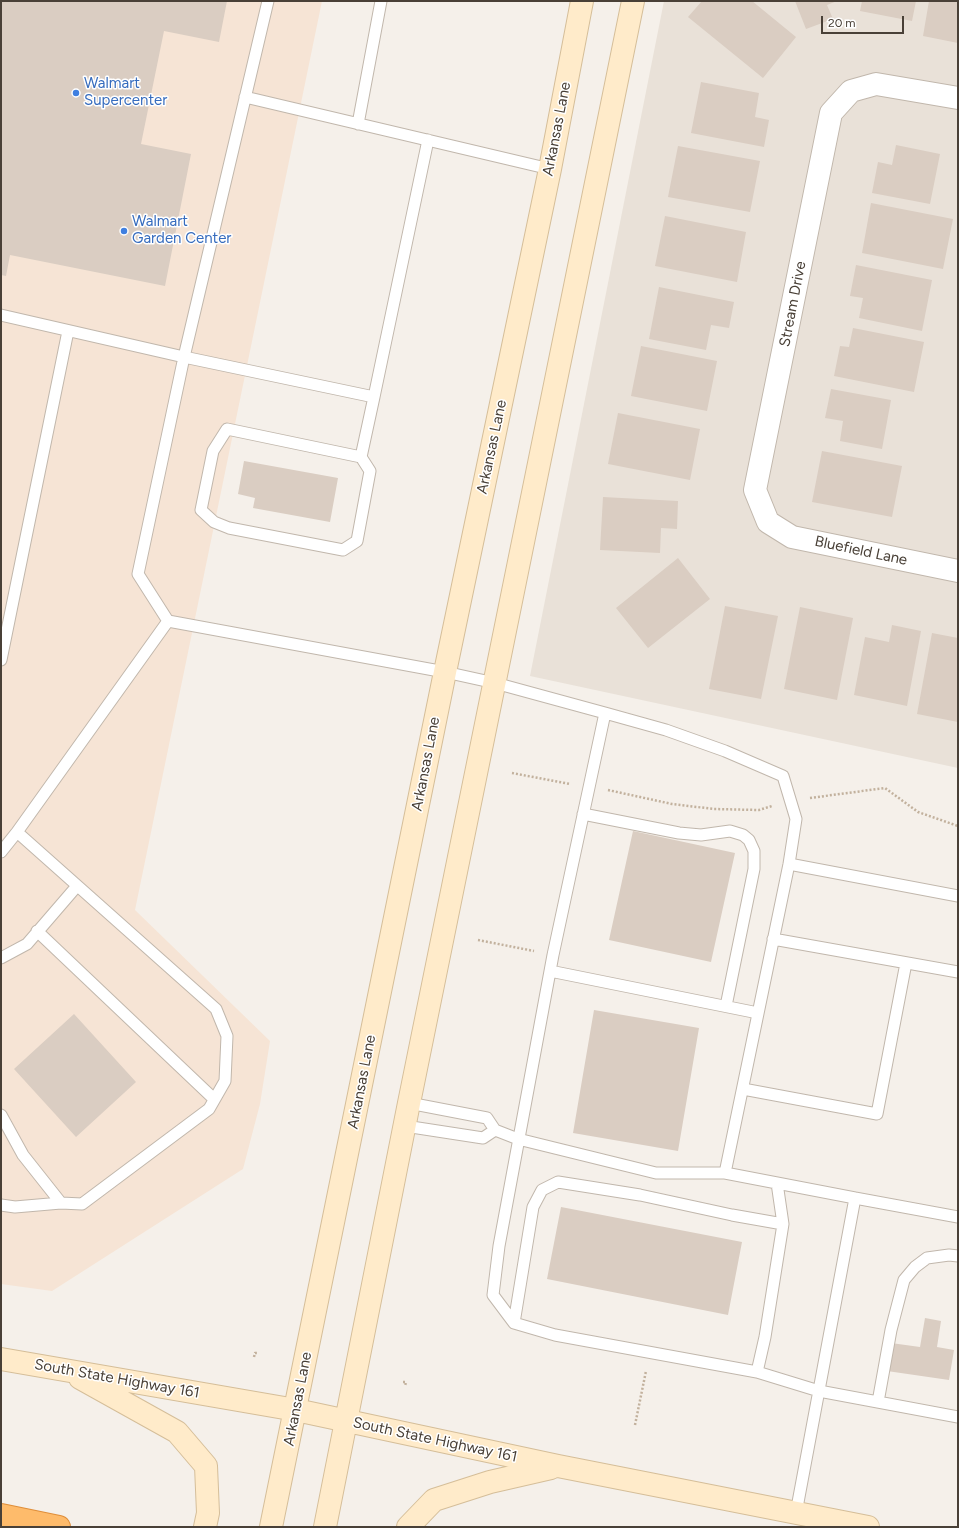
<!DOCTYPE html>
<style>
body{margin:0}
#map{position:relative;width:959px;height:1528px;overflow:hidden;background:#f5f0ea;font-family:Figtree,sans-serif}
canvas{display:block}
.frame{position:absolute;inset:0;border:2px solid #494037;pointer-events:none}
.scale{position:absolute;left:821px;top:16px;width:83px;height:18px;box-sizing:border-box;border:2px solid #494037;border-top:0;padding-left:5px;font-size:12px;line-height:14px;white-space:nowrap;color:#494037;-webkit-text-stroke:3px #fff;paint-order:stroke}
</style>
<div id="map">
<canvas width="959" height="1528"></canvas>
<div class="frame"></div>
<div class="scale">20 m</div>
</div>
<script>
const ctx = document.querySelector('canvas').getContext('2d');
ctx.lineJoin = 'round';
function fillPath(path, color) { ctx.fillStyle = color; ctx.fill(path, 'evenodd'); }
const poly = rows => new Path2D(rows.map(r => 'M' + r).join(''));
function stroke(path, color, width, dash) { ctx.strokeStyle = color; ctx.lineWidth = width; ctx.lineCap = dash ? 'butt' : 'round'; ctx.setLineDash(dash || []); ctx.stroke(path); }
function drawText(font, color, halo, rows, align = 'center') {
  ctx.font = font + ' Figtree,sans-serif'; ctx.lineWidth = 3; ctx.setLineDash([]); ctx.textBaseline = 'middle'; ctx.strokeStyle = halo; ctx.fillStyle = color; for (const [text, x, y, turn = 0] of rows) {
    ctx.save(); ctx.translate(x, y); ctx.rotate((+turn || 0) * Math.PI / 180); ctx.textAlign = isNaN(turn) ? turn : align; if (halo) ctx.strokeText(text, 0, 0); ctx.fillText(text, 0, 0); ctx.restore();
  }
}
const residential = poly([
 [664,1,958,1,958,768,530,676]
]);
const commercial = poly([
 [1,1,322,1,135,910,270,1041,260,1104,243,1169,52,1291,1,1284]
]);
const building = poly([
 [1,1,227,1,219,42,164,31,141,144,191,154,165,286,10,255,6,276,1,275],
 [702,1,752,1,796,37,763,78,688,17],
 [795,1,837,1,827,5,833,19,806,29],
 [862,1,916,1,912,21,860,11],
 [929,1,958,1,958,43,923,36],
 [701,82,759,93,755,117,769,120,764,147,691,133],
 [896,145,940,154,930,204,872,193,878,162,892,165],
 [678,146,760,161,750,212,668,197],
 [871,203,953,219,943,269,862,253],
 [665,216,746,232,737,282,655,266],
 [856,265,932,280,922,331,859,318,863,298,850,296],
 [659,287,734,302,729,328,711,325,706,350,649,339],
 [853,328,924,342,914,392,834,376,840,346,849,347],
 [641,346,717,361,707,411,631,396],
 [831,389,891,400,882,449,840,441,843,421,825,418],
 [618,413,700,429,690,480,608,464],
 [822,451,902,466,892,517,812,502],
 [244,461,338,478,330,522,253,508,255,498,238,494],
 [603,497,678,501,677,529,661,528,660,553,600,550],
 [678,558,710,599,648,648,616,608],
 [725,606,778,616,761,699,709,689],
 [800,607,853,618,837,700,784,689],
 [892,625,921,631,907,706,854,695,865,637,889,642],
 [932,633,958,638,958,722,917,714],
 [633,831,735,853,711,962,609,940],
 [594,1010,699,1028,678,1151,573,1133],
 [74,1014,136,1082,76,1137,14,1069],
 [561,1207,742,1242,728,1315,547,1279],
 [925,1318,941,1321,937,1347,954,1350,949,1380,887,1371,891,1343,920,1347]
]);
const path = poly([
 [512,773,570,784],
 [608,790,672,804,714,809,759,810,772,806],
 [810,798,885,788,918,812,958,826],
 [478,940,534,951],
 [254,1357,255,1353,258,1353],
 [403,1382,406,1382,405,1386],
 [635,1425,646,1371]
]);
const service = poly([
 [268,1,184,357,374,397,428,140],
 [245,97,550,169],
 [358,124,381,1],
 [1,315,184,357,138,574,168,621,445,672,495,683,605,713,553,955,499,1246,493,1295,514,1323,555,1335,757,1372,819,1391,958,1417],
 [361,457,370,471,357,541,343,550,229,528,214,522,201,510,213,451,227,429,361,457,374,397],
 [1,660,68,331],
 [605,713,666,730,725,751,783,776,796,819,789,864,725,1173],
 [583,814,679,833,701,835,730,831,743,835,749,840,754,851,754,869,726,1006],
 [1,852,17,832,168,621],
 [789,864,958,896],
 [37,931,214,1099],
 [773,939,958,972],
 [1,958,27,944,77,886],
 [550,971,758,1013],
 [743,1089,877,1114,906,963],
 [409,1103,487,1118,495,1130,518,1139,656,1173,725,1173,855,1198,796,1513],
 [1,1115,23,1155,61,1203,82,1204,209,1109,225,1081,227,1036,216,1009,17,832],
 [405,1126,483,1138,495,1130],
 [855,1198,958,1217],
 [1,1205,15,1207,61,1203],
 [514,1323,533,1207,542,1190,558,1182,640,1195,732,1215,783,1224],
 [757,1372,765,1337,783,1224,777,1183],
 [878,1402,891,1330,904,1280,915,1267,927,1258,949,1255,958,1256]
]);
const minor = poly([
 [958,98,876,84,851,91,831,113,755,490,768,522,792,537,958,571]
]);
const secondary = poly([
 [1,1359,296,1410,558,1466,868,1527],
 [80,1378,177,1432,206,1466,208,1513,205,1527],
 [271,1527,445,672,550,169,582,1],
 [325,1527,409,1103,633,1],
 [408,1527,434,1500,490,1482,551,1468]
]);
const motorway = poly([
 [1,1515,59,1527]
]);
const markers = [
 [76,93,4,"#3f7fe0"],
 [124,231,4,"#3f7fe0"]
];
const shopNames = [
 ["Walmart",84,84],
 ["Supercenter",84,101],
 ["Walmart",132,222],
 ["Garden Center",132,239]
];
const streetNames = [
 ["Arkansas Lane",557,129,-79],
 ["Stream Drive",793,304,-79],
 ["Arkansas Lane",492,447,-78],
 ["Bluefield Lane",861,551,12],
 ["Arkansas Lane",426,764,-79],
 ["Arkansas Lane",362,1082,-79],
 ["South State Highway 161",117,1379,10],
 ["Arkansas Lane",298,1399,-79],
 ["South State Highway 161",435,1440,12]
];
fillPath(residential, '#e9e1d8');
fillPath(commercial, '#f6e4d5');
fillPath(building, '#dacdc2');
stroke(service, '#c1b7ac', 13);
stroke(minor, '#c1b7ac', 24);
stroke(secondary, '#d5be99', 24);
stroke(motorway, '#df8e3a', 24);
stroke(path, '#c2b19d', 2.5, [2, 2]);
stroke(service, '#fff', 11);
stroke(minor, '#fff', 22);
stroke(secondary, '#ffebca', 22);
stroke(motorway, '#febb6b', 22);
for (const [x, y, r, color] of markers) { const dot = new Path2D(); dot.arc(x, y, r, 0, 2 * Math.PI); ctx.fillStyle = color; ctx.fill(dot); stroke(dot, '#fff', 1.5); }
drawText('15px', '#366cbe', '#fff', shopNames, 'left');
drawText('15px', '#494037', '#fff', streetNames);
</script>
